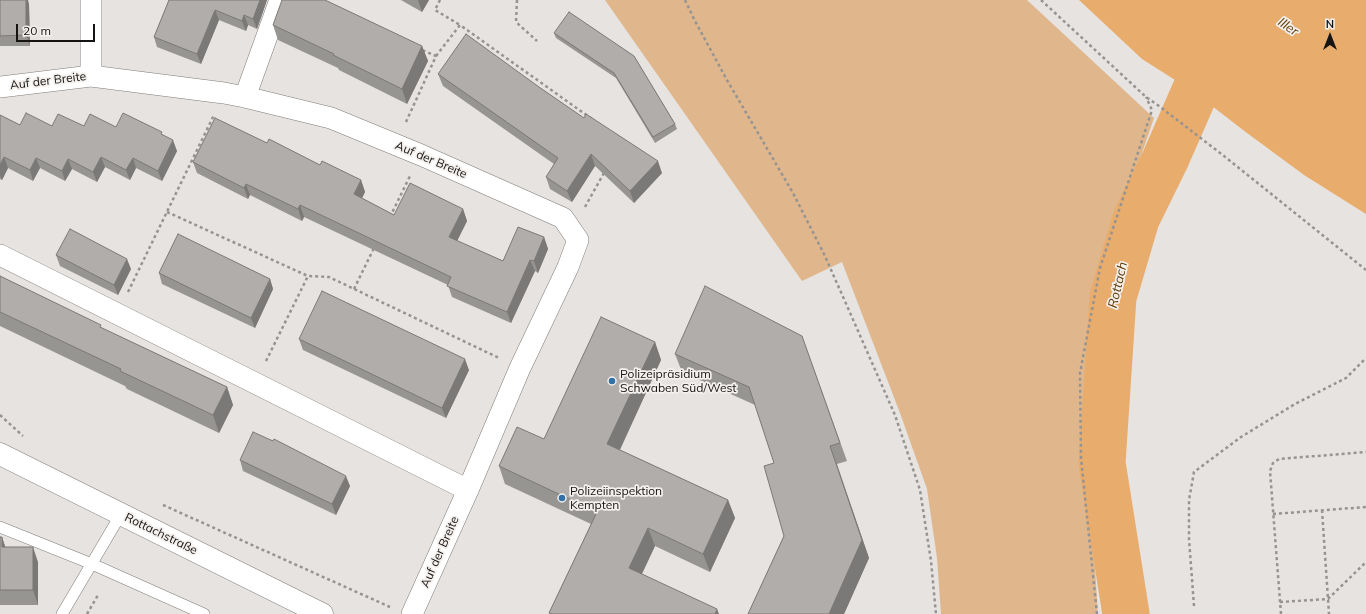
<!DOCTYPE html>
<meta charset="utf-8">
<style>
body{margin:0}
#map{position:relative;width:1366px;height:614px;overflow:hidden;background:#e6e3e0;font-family:Mulish,sans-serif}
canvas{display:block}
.north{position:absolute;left:1310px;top:16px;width:40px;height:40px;-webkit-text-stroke:3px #f3f0ed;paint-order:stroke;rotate:0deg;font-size:11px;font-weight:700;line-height:16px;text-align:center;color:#161413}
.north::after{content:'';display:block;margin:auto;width:14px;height:18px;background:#161413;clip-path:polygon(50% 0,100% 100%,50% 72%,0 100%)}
.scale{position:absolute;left:16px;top:24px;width:79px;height:18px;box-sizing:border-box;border:2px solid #161413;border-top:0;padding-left:5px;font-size:12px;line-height:14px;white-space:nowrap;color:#161413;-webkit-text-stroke:3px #f3f0ed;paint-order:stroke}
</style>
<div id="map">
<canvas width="1366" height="614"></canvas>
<div class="north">N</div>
<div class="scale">20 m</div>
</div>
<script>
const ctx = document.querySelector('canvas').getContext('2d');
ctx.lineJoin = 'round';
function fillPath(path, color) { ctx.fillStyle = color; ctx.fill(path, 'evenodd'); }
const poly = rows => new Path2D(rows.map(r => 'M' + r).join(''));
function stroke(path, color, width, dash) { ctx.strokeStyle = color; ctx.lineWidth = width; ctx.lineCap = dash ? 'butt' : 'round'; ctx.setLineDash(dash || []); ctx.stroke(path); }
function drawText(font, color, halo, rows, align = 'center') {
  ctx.font = font + ' Mulish,sans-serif'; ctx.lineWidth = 3.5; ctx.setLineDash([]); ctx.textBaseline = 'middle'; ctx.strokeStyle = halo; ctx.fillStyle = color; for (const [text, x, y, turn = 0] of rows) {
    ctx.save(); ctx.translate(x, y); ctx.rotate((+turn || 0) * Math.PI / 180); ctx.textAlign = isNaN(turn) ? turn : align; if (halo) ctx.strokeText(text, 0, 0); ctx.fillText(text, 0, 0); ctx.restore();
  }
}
const green = poly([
 [605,0,1027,0,1154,118,1097,285,1088,460,1098,614,941,614,937,558,927,489,900,413,842,262,802,281]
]);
const water = poly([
 [1079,0,1366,0,1366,214,1304,175,1243,130,1194,92,1142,59]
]);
const river = poly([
 [1126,614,1102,463,1113,297,1136,219,1165,160,1235,0]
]);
const path = poly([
 [440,0,435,10,460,25],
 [517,0,516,22,537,41],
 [685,0,695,21,727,80,793,193,825,256,895,415,920,490,931,561,936,614],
 [1041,0,1146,97,1159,106,1224,156,1366,270],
 [436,56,460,25,592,119],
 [406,122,436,56,422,50],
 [585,207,605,171],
 [167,212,308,276,329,277,499,358],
 [390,217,410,176],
 [354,289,374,248],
 [128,292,214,115],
 [266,361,308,276],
 [0,415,23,436],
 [163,505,390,607],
 [1322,510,1329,614],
 [1273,514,1366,507],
 [1280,602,1328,599,1366,562],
 [1194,606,1189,539,1189,500,1194,472,1241,437,1295,404,1346,378,1366,358],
 [87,614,98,595],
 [1097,614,1081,458,1080,373,1100,268,1152,110,1146,97],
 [1281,614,1270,471,1273,463,1279,459,1366,452]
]);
const service = poly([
 [0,527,92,564,204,614],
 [62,614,121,514]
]);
const minor = poly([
 [91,0,91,76],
 [0,87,91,76,224,93,245,97,331,118,421,155,563,218,578,240,568,267,520,368,468,490,412,614],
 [245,97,280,0],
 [0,255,468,490]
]);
const secondary = poly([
 [0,454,322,614]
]);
const wall = poly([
 [0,0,29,4,30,46,0,46],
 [169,0,267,0,257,29,248,25,246,31,219,20,201,64,157,47,154,37],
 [401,0,429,0,422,12],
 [273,25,422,46,428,61,407,104,339,70,338,68,278,40],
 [554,33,634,56,675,124,677,129,655,143,616,78,556,38],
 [438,74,539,87,662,173,634,203,595,166,572,202,550,189,546,177,554,164,443,86],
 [0,115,20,125,116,127,163,135,177,151,162,181,136,168,130,180,105,167,97,182,72,169,65,181,40,168,33,181,8,168,2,180,0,179],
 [267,143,320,165,361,180,365,192,362,198,394,215,463,209,467,221,457,241,503,261,544,237,548,249,538,273,535,271,511,323,452,297,448,285,304,217,302,221,250,195,248,199,197,173,193,162],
 [56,255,131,269,118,295,60,266],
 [159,273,270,279,273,289,255,328,162,284],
 [0,276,102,328,227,387,233,405,219,433,127,389,125,386,0,326],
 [802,336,847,461,837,464,869,558,844,614,748,614,784,536,774,463,755,405,682,372,675,354],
 [299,339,469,370,446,418,303,350],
 [655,342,661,360,620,450,728,500,735,518,710,572,655,546,642,574,719,614,550,614,549,613,591,524,505,484,499,466,544,439],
 [240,460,350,486,336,515,243,471],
 [0,537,2,537,5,547,38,562,38,605,0,605]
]);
const shadedWall = poly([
 [26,0,28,0,29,4,30,46,26,35],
 [260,0,267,0,257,29,253,19],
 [418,0,429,0,422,12],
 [215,10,219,20,201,64,197,54],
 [244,15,248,25,246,31,242,21],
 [422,46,428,61,407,104,402,89],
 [173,140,177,151,162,181,158,171],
 [591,154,595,166,572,202,567,191],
 [4,157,8,168,2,180,0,176,0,165],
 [101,157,105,167,97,182,93,172],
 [36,158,40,168,33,181,30,170],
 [133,158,136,168,130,180,126,170],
 [68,159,72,169,65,181,62,171],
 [658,161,662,173,634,203,630,191],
 [361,180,365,192,358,206,354,194],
 [246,184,250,195,248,199,244,188],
 [300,205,304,217,302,221,298,209],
 [463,209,467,221,453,249,449,237],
 [544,237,548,249,538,273,534,261],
 [127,259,131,269,118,295,114,285],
 [530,260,535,271,511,323,507,312],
 [270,279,273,289,255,328,251,318],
 [655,342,661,360,614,462,607,444],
 [465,359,469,370,446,418,442,408],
 [227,387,233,405,219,433,213,415],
 [830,446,869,558,844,614,829,614],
 [346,476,350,486,336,515,332,504],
 [728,500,735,518,710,572,703,554],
 [648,528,655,546,636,586,629,568],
 [2,537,7,552,2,547],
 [33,547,38,562,38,605,33,590],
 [717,609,719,614,715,614]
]);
const building = poly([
 [0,0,26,0,26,35,0,36,0,0],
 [169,0,260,0,253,19,244,15,242,21,215,10,197,54,154,37,169,0],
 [282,0,325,0,422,46,402,89,333,55,334,54,273,25,282,0],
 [569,12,634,56,675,124,653,137,614,73,554,33,569,12],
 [466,34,539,87,584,118,586,114,658,161,630,191,591,154,567,191,546,177,558,158,438,74,466,34],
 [26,113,52,126,58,114,84,126,90,114,116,127,123,113,162,132,161,134,173,140,158,171,133,158,126,170,101,157,93,172,68,159,62,171,36,158,30,170,4,157,0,165,0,115,20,125,26,113],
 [215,118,267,143,269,139,320,165,322,161,361,180,354,194,394,215,410,183,463,209,449,237,503,261,518,227,544,237,534,261,530,260,507,312,447,286,451,277,300,205,298,209,246,184,244,188,193,162,215,118],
 [70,229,127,259,114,285,56,255,70,229],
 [178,234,270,279,251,318,159,273,178,234],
 [0,276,101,325,100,327,227,387,213,415,120,371,121,369,0,312,0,276],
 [705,286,802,336,840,443,830,446,862,540,829,614,748,614,784,536,764,466,774,463,749,387,675,354,705,286],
 [322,291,465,359,442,408,299,339,322,291],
 [601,317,655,342,607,444,728,500,703,554,648,528,629,568,717,609,715,614,552,614,549,613,597,512,499,466,517,427,544,439,601,317],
 [253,432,273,441,274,439,346,476,332,504,240,460,253,432],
 [0,537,2,537,2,547,33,547,33,590,0,590,0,537]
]);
const markers = [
 [612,381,4,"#3171a8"],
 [562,498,4,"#3171a8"]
];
const streetNames = [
 ["Auf der Breite",48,81,-7],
 ["Auf der Breite",431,160,23],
 ["Rottachstraße",161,534,26],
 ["Auf der Breite",440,552,-66]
];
const poiNames = [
 ["Polizeipräsidium",620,374],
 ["Schwaben Süd/West",620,388],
 ["Polizeiinspektion",570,491],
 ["Kempten",570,505]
];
const waterNames = [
 ["Iller",1288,27,35],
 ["Rottach",1118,285,-77]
];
fillPath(green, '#e0b78c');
fillPath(water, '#e8ac6d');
stroke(river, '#e8ac6d', 47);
stroke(service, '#7f7c79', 12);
stroke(minor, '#7f7c79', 22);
stroke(secondary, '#7f7c79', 23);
stroke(path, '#969391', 2.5, [3, 3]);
stroke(service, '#fff', 11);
stroke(minor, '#fff', 21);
stroke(secondary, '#fff', 22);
fillPath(wall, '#979592');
fillPath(shadedWall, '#7b7977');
fillPath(building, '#b0adaa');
stroke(building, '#7b7977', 1);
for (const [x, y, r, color] of markers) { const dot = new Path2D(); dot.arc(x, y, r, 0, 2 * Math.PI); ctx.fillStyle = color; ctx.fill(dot); stroke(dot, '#f3f0ed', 1.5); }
drawText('12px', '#161413', '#f3f0ed', streetNames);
drawText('12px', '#161413', '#f3f0ed', poiNames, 'left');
drawText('italic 13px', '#623b08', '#f3f0ed', waterNames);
</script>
